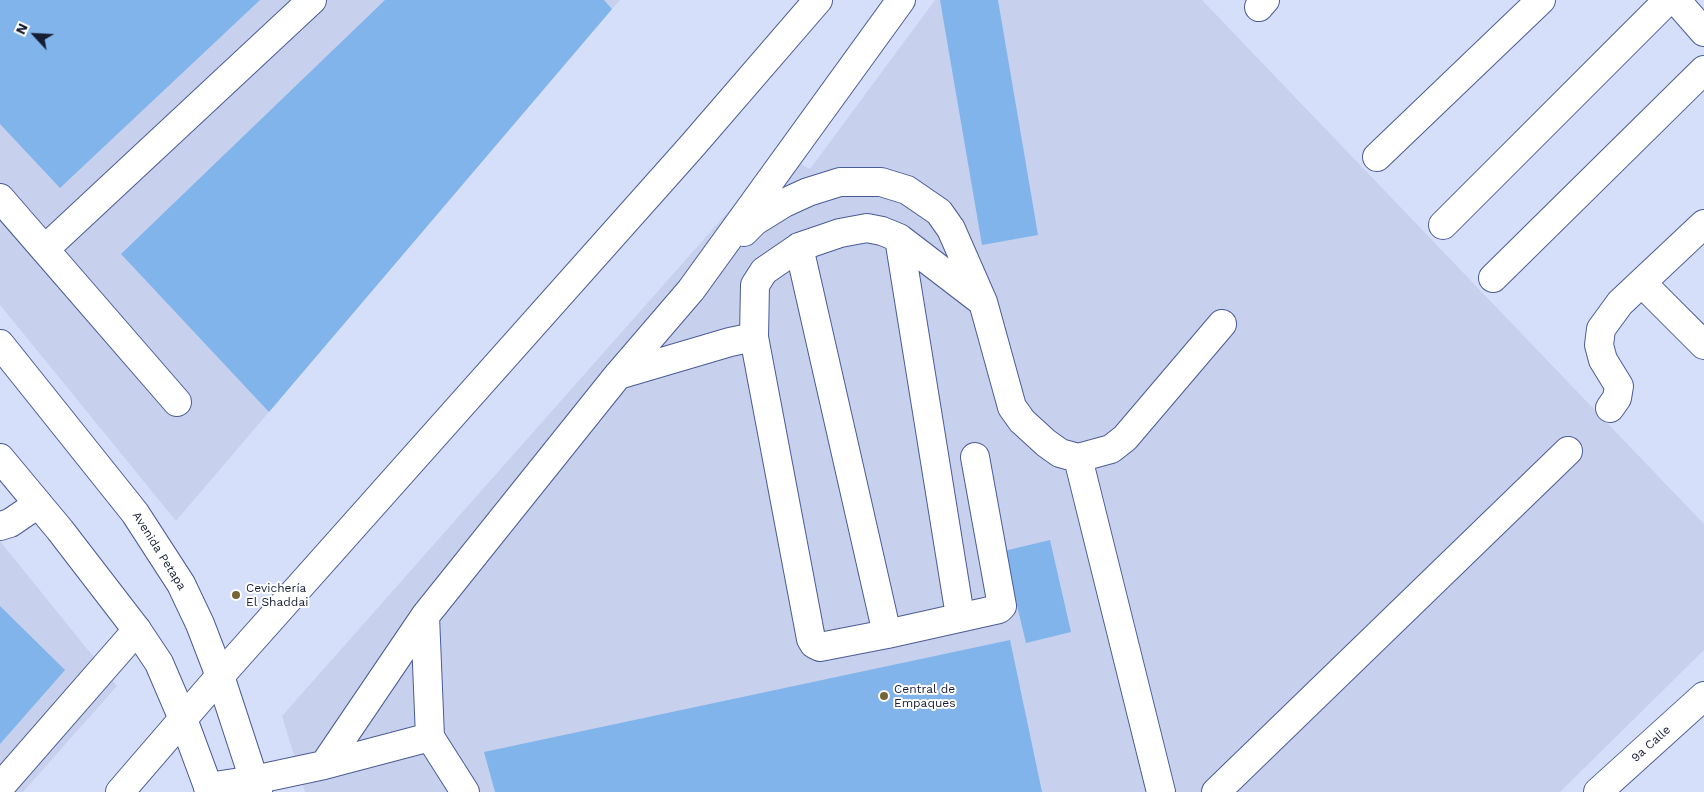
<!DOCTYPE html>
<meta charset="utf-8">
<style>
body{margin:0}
#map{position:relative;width:1704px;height:792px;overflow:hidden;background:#d6dffa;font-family:"Work Sans",sans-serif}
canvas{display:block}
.north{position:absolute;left:10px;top:10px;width:50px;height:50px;-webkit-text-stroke:4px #fff;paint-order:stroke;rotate:295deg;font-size:14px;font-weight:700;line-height:20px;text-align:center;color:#161d35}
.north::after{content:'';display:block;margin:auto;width:18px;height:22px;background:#161d35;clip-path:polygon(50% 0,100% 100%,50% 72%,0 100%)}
</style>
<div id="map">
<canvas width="1704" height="792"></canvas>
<div class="north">N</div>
</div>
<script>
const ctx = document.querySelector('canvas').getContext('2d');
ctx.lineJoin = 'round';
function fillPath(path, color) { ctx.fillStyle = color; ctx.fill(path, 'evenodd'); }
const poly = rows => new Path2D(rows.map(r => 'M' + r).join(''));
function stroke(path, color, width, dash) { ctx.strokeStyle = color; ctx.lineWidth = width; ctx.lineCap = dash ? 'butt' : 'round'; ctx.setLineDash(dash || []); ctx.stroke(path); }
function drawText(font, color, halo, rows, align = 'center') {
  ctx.font = font + ' "Work Sans",sans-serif'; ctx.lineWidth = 4; ctx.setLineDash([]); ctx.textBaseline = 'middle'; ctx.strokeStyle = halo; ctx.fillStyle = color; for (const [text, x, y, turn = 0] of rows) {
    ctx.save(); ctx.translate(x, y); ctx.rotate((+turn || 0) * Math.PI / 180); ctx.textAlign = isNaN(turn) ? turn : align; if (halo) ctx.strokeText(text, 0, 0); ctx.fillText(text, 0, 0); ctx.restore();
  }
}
const built = poly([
 [0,0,620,0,176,521,0,305],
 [935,0,1202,0,1704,524,1704,650,1560,792,305,792,282,716,781,152,810,169],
 [0,541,117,686,23,792,0,792]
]);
const building = poly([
 [0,0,260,0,60,188,0,124],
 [385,0,604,0,612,9,269,412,121,254],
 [940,0,998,0,1038,235,982,245],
 [1050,540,1071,632,1026,643,1004,551],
 [0,606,65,670,0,744],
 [1010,640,1042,792,495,792,484,752]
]);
const minor = poly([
 [1259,7,1265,0],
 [1377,157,1541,0],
 [0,198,177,402],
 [1443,225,1668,0],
 [744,232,755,221,784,203,808,192,840,182,881,182,907,190,939,212,951,229,983,302,1012,407,1022,421,1046,443,1060,453,1078,458,1111,449,1125,438,1222,324],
 [899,238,980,300],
 [799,247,887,634],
 [45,249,312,0],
 [1493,278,1704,70],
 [1642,283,1704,345],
 [618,375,730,342,754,337],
 [1610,408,1617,398,1619,386,1603,360,1599,345,1601,329,1620,303,1704,224],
 [1078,458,1161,792],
 [0,526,10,523,38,504],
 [960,616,899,238,882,231,867,228,840,233,799,247,764,271,755,285,754,337,811,639,814,644,820,647,887,634,999,609,1002,606,975,457],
 [430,737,465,792],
 [324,765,425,616],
 [0,787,137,630],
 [208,787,254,780,324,765,430,737,425,616,618,375,691,290,901,0],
 [120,792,220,676,692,146,818,0],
 [1216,792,1568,451],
 [1598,792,1704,696]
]);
const major = poly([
 [1676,0,1704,32],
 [0,344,135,513,181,584,200,624,220,676,258,792],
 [0,458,60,530,137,630,159,663,183,719,210,792]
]);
const markers = [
 [236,595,5,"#776533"],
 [884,696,5,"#776533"]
];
const streetNames = [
 ["Avenida Petapa",159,551,58],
 ["9a Calle",1651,744,-42]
];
const poiNames = [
 ["Cevichería",246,588],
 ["El Shaddai",246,602],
 ["Central de",894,689],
 ["Empaques",894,703]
];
fillPath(built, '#c7d1ed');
fillPath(building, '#81b4ea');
stroke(minor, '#4a5c95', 30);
stroke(major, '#4a5c95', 30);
stroke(minor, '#fff', 28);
stroke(major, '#fff', 28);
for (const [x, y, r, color] of markers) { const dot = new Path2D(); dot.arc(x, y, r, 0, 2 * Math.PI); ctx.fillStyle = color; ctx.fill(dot); stroke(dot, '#fff', 2); }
drawText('12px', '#161d35', '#fff', streetNames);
drawText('12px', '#161d35', '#fff', poiNames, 'left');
</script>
